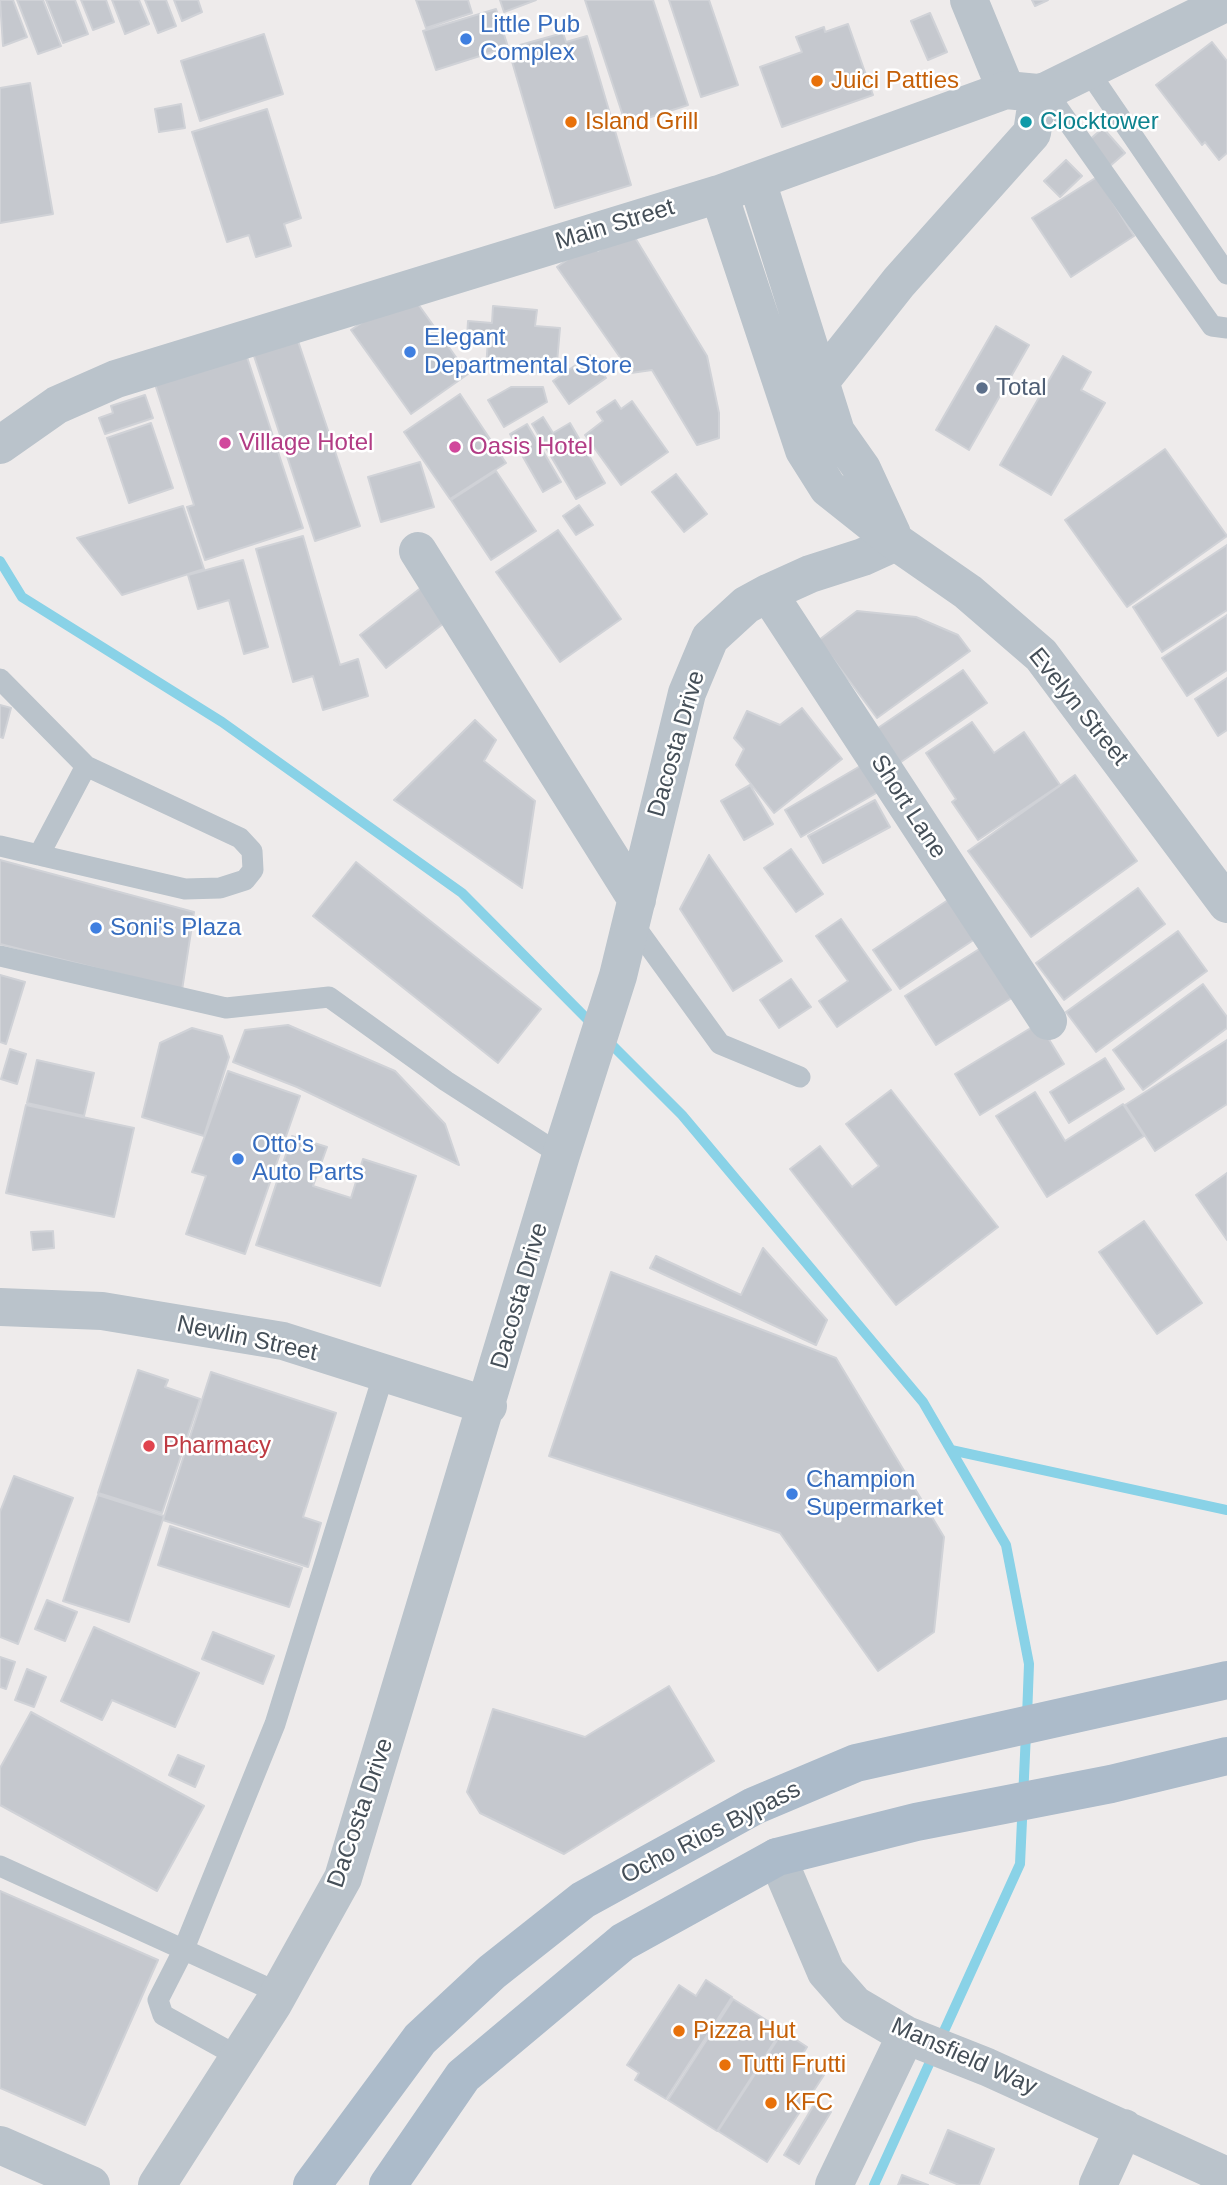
<!DOCTYPE html>
<style>
body{margin:0}
canvas{display:block;background:#eeebeb}
</style>
<canvas width="1227" height="2185"></canvas>
<script>
const ctx = document.querySelector('canvas').getContext('2d');
ctx.lineJoin = 'round';
const poly = rows => new Path2D(rows.map(r => 'M' + r).join(''));
function stroke(path, color, width, dash) { ctx.strokeStyle = color; ctx.lineWidth = width; ctx.lineCap = dash ? 'butt' : 'round'; ctx.setLineDash(dash || []); ctx.stroke(path); }
function fillPath(path, color) { ctx.fillStyle = color; ctx.fill(path, 'evenodd'); }
function drawText(font, color, halo, rows, align = 'center') {
  ctx.font = font + ' Arial,sans-serif'; ctx.lineWidth = 5; ctx.setLineDash([]); ctx.textBaseline = 'middle'; ctx.strokeStyle = halo; ctx.fillStyle = color; for (const [text, x, y, turn = 0] of rows) {
    ctx.save(); ctx.translate(x, y); ctx.rotate((+turn || 0) * Math.PI / 180); ctx.textAlign = isNaN(turn) ? turn : align; if (halo) ctx.strokeText(text, 0, 0); ctx.fillText(text, 0, 0); ctx.restore();
  }
}
const stream = poly([
 [0,561,22,597,222,722,462,893,594,1026],
 [607,1040,682,1115,923,1402,1006,1545,1029,1664,1027,1717],
 [951,1450,1227,1510],
 [874,2185,1020,1864,1026,1733]
]);
const building = poly([
 [0,0,13,0,27,37,3,46,0,0],
 [17,0,43,0,61,46,38,54,17,0],
 [46,0,75,0,88,34,63,43,46,0],
 [81,0,106,0,114,22,93,30,81,0],
 [112,0,139,0,149,24,125,34,112,0],
 [145,0,166,0,176,26,158,33,145,0],
 [174,0,198,0,202,12,182,21,174,0],
 [416,0,468,0,472,13,426,28,416,0],
 [500,0,536,0,504,12,500,0],
 [585,0,653,0,688,105,626,125,585,0],
 [669,0,709,0,738,85,701,97,669,0],
 [1032,0,1048,0,1035,6,1032,0],
 [496,9,508,47,436,70,423,31,496,9],
 [930,13,947,52,928,60,911,21,930,13],
 [848,24,873,95,782,127,760,67,802,52,796,37,824,27,825,32,848,24],
 [563,33,566,42,587,36,631,185,555,208,511,58,522,55,520,45,563,33],
 [264,34,283,94,200,121,181,61,264,34],
 [1212,42,1227,61,1227,153,1219,160,1205,142,1202,145,1156,85,1212,42],
 [30,83,53,214,0,223,0,88,30,83],
 [181,104,185,128,159,132,155,109,181,104],
 [267,109,301,218,284,224,291,246,256,257,249,235,227,242,192,132,267,109],
 [1103,128,1125,153,1110,166,1088,141,1103,128],
 [1066,160,1082,176,1060,197,1044,181,1066,160],
 [1097,177,1134,236,1071,277,1032,218,1097,177],
 [631,231,707,356,719,413,719,438,697,445,652,370,631,373,557,267,592,242,598,251,631,231],
 [408,290,468,374,411,414,351,330,408,290],
 [493,306,537,310,535,326,560,328,556,374,486,369,488,339,467,338,468,321,492,323,493,306],
 [996,326,1029,345,969,450,936,430,996,326],
 [297,338,360,526,315,541,253,353,297,338],
 [245,351,303,528,205,560,187,507,194,505,154,381,245,351],
 [590,355,606,378,569,404,553,381,590,355],
 [1063,356,1091,372,1081,390,1105,403,1051,495,1000,465,1063,356],
 [511,387,543,387,547,402,504,427,488,400,511,387],
 [460,394,506,463,450,499,404,432,460,394],
 [145,395,153,418,105,434,99,418,113,413,111,406,145,395],
 [615,400,621,409,632,401,668,452,621,485,585,435,603,421,597,412,615,400],
 [543,417,553,433,570,423,605,483,576,499,532,424,543,417],
 [151,423,173,488,129,503,107,438,151,423],
 [527,424,561,482,543,492,510,434,527,424],
 [1165,449,1227,536,1127,607,1065,520,1165,449],
 [420,462,434,507,381,522,368,477,420,462],
 [496,471,536,531,491,560,451,500,496,471],
 [676,474,707,514,684,532,652,492,676,474],
 [579,505,593,525,576,535,563,516,579,505],
 [183,506,204,569,122,595,77,538,183,506],
 [558,530,621,619,560,662,496,572,558,530],
 [303,536,340,665,358,659,368,696,323,710,313,676,293,682,256,549,303,536],
 [1227,545,1227,610,1162,652,1133,607,1227,545],
 [243,560,268,647,244,654,229,600,198,609,188,575,243,560],
 [422,587,448,620,386,668,360,635,422,587],
 [857,611,916,617,958,635,970,651,877,718,819,640,857,611],
 [1227,615,1227,670,1187,696,1162,658,1227,615],
 [963,670,987,703,898,764,875,730,963,670],
 [1227,678,1227,730,1218,736,1195,699,1227,678],
 [0,705,11,708,3,738,0,737,0,705],
 [802,708,842,759,774,813,736,765,744,749,734,738,747,711,780,725,802,708],
 [475,720,496,740,484,761,535,801,522,888,394,800,475,720],
 [972,722,994,753,1024,732,1060,785,978,840,952,802,956,799,926,753,972,722],
 [862,765,878,792,801,837,785,810,862,765],
 [1075,775,1137,861,1031,937,968,851,1075,775],
 [750,785,773,824,744,840,721,801,750,785],
 [875,800,890,827,823,863,808,836,875,800],
 [791,849,823,894,796,912,764,868,791,849],
 [709,855,782,961,733,991,680,909,709,855],
 [0,860,194,912,182,990,0,944,0,860],
 [356,862,541,1009,498,1063,313,916,356,862],
 [1138,888,1165,924,1064,1000,1036,963,1138,888],
 [951,898,978,937,900,989,873,950,951,898],
 [841,919,891,990,837,1027,819,1001,848,981,816,936,841,919],
 [1178,931,1207,971,1096,1052,1066,1012,1178,931],
 [984,946,1015,996,936,1045,905,996,984,946],
 [0,975,25,982,6,1044,0,1042,0,975],
 [791,979,811,1007,779,1028,760,1000,791,979],
 [1203,984,1227,1017,1227,1028,1143,1090,1113,1050,1203,984],
 [1039,1023,1064,1064,980,1115,955,1074,1039,1023],
 [288,1025,395,1071,445,1124,459,1165,297,1087,233,1062,245,1030,288,1025],
 [192,1028,222,1036,229,1057,204,1136,142,1117,160,1043,192,1028],
 [1227,1040,1227,1104,1155,1151,1125,1105,1227,1040],
 [10,1049,26,1054,17,1084,1,1079,10,1049],
 [1105,1058,1124,1089,1069,1123,1050,1092,1105,1058],
 [37,1060,94,1073,84,1116,27,1103,37,1060],
 [228,1071,300,1096,245,1254,186,1234,206,1176,192,1172,228,1071],
 [891,1090,998,1227,896,1305,790,1169,820,1146,852,1187,879,1166,846,1124,891,1090],
 [1035,1092,1065,1141,1123,1104,1144,1136,1047,1197,996,1116,1035,1092],
 [26,1105,134,1128,114,1217,6,1193,26,1105],
 [292,1136,327,1147,313,1186,351,1198,363,1159,416,1176,380,1286,256,1245,292,1136],
 [1227,1173,1227,1240,1196,1195,1227,1173],
 [1144,1221,1202,1303,1157,1334,1099,1252,1144,1221],
 [53,1231,54,1248,33,1250,31,1232,53,1231],
 [763,1248,827,1320,816,1345,650,1268,656,1256,741,1295,763,1248],
 [611,1272,836,1358,944,1537,934,1632,878,1671,780,1533,549,1456,611,1272],
 [138,1370,168,1380,165,1387,200,1399,162,1513,98,1493,138,1370],
 [211,1372,336,1413,303,1517,321,1523,308,1567,163,1520,211,1372],
 [14,1476,73,1498,18,1644,0,1637,0,1512,14,1476],
 [98,1495,164,1516,129,1622,63,1601,98,1495],
 [170,1526,302,1568,289,1607,158,1565,170,1526],
 [47,1600,77,1612,65,1641,35,1629,47,1600],
 [94,1627,199,1673,175,1727,112,1700,102,1720,61,1701,94,1627],
 [213,1632,274,1656,263,1684,202,1659,213,1632],
 [0,1657,15,1662,6,1689,0,1687,0,1657],
 [27,1669,46,1677,34,1707,15,1700,27,1669],
 [669,1686,714,1761,564,1854,480,1813,467,1792,493,1709,585,1737,669,1686],
 [31,1712,204,1806,157,1891,0,1805,0,1768,31,1712],
 [178,1755,204,1766,195,1787,169,1775,178,1755],
 [0,1891,158,1960,85,2125,0,2088,0,1891],
 [706,1980,732,1997,666,2099,635,2080,639,2073,627,2065,679,1985,696,1996,706,1980],
 [733,1999,782,2030,717,2131,668,2100,733,1999],
 [783,2031,807,2047,799,2060,824,2075,767,2162,718,2131,783,2031],
 [815,2103,831,2112,799,2164,784,2155,815,2103],
 [948,2130,994,2149,979,2185,959,2185,930,2173,948,2130],
 [902,2175,928,2185,898,2185,902,2175]
]);
const service = poly([
 [1087,69,1227,274],
 [1046,91,1212,326,1227,328],
 [0,679,86,766,240,838,252,851,253,870,245,880,220,888,185,889,0,846],
 [39,855,86,766],
 [631,921,720,1044,800,1077],
 [0,956,226,1008,329,997,446,1081,561,1155],
 [0,1866,279,1993],
 [239,2057,163,2015,158,2000,183,1951,275,1724,384,1373]
]);
const minor = poly([
 [969,0,1006,90],
 [418,551,637,900],
 [768,593,1048,1021],
 [0,1307,102,1311,283,1341,488,1406],
 [777,1857,826,1972,855,2005,906,2035,987,2067,1227,2176],
 [0,2145,91,2185],
 [157,2185,273,2004,343,1878,561,1155,618,976,687,693,710,638,746,605,768,593,810,574,863,557,896,542],
 [834,2185,906,2035],
 [1098,2185,1124,2128]
]);
const tertiary = poly([
 [757,181,836,432,862,469,892,534],
 [719,194,804,450,828,488,896,542,968,592,1041,655,1227,904],
 [820,382,899,282,1032,133,1038,93],
 [0,445,57,405,116,379,719,194,1006,90,1038,93,1046,91,1227,2]
]);
const primary = poly([
 [312,2185,420,2039,492,1972,583,1900,754,1806,856,1763,1227,1680],
 [388,2185,463,2076,623,1942,777,1857,916,1822,1111,1784,1227,1756]
]);
const markers = [
 [466,39,7,"#3f7fe0"],
 [817,81,7,"#e8710a"],
 [571,122,7,"#e8710a"],
 [1026,122,7,"#0f9aa8"],
 [410,352,7,"#3f7fe0"],
 [982,388,7,"#5c6f8a"],
 [225,443,7,"#d1479c"],
 [455,447,7,"#d1479c"],
 [96,928,7,"#3f7fe0"],
 [238,1159,7,"#3f7fe0"],
 [149,1446,7,"#e0444e"],
 [792,1494,7,"#3f7fe0"],
 [679,2031,7,"#e8710a"],
 [725,2065,7,"#e8710a"],
 [771,2103,7,"#e8710a"]
];
const shopNames = [
 ["Little Pub",480,25],
 ["Complex",480,53],
 ["Elegant",424,338],
 ["Departmental Store",424,366],
 ["Soni's Plaza",110,928],
 ["Otto's",252,1145],
 ["Auto Parts",252,1173],
 ["Champion",806,1480],
 ["Supermarket",806,1508]
];
const foodNames = [
 ["Juici Patties",831,81],
 ["Island Grill",585,122],
 ["Pizza Hut",693,2031],
 ["Tutti Frutti",739,2065],
 ["KFC",785,2103]
];
const cultureNames = [
 ["Clocktower",1040,122]
];
const streetNames = [
 ["Main Street",615,225,-17],
 ["Evelyn Street",1078,707,51],
 ["Dacosta Drive",677,744,-74],
 ["Short Lane",908,807,57],
 ["Dacosta Drive",520,1296,-74],
 ["Newlin Street",247,1339,12],
 ["DaCosta Drive",361,1813,-71],
 ["Ocho Rios Bypass",711,1833,-27],
 ["Mansfield Way",964,2057,24]
];
const serviceNames = [
 ["Total",996,388]
];
const hotelNames = [
 ["Village Hotel",239,443],
 ["Oasis Hotel",469,447]
];
const healthNames = [
 ["Pharmacy",163,1446]
];
stroke(stream, '#89d2e7', 10);
fillPath(building, '#c5c8ce');
stroke(building, '#d0d2d7', 2);
stroke(service, '#bac3cb', 21);
stroke(minor, '#bac3cb', 38);
stroke(tertiary, '#bac3cb', 38);
stroke(primary, '#acbbca', 38);
for (const [x, y, r, color] of markers) { const dot = new Path2D(); dot.arc(x, y, r, 0, 2 * Math.PI); ctx.fillStyle = color; ctx.fill(dot); stroke(dot, '#fff', 2.5); }
drawText('24px', '#366cbe', '#fff', shopNames, 'left');
drawText('24px', '#c56008', '#fff', foodNames, 'left');
drawText('24px', '#0d838f', '#fff', cultureNames, 'left');
drawText('24px', '#454f58', '#fff', streetNames);
drawText('24px', '#4e5e75', '#fff', serviceNames, 'left');
drawText('24px', '#b23c85', '#fff', hotelNames, 'left');
drawText('24px', '#be3a42', '#fff', healthNames, 'left');
</script>
